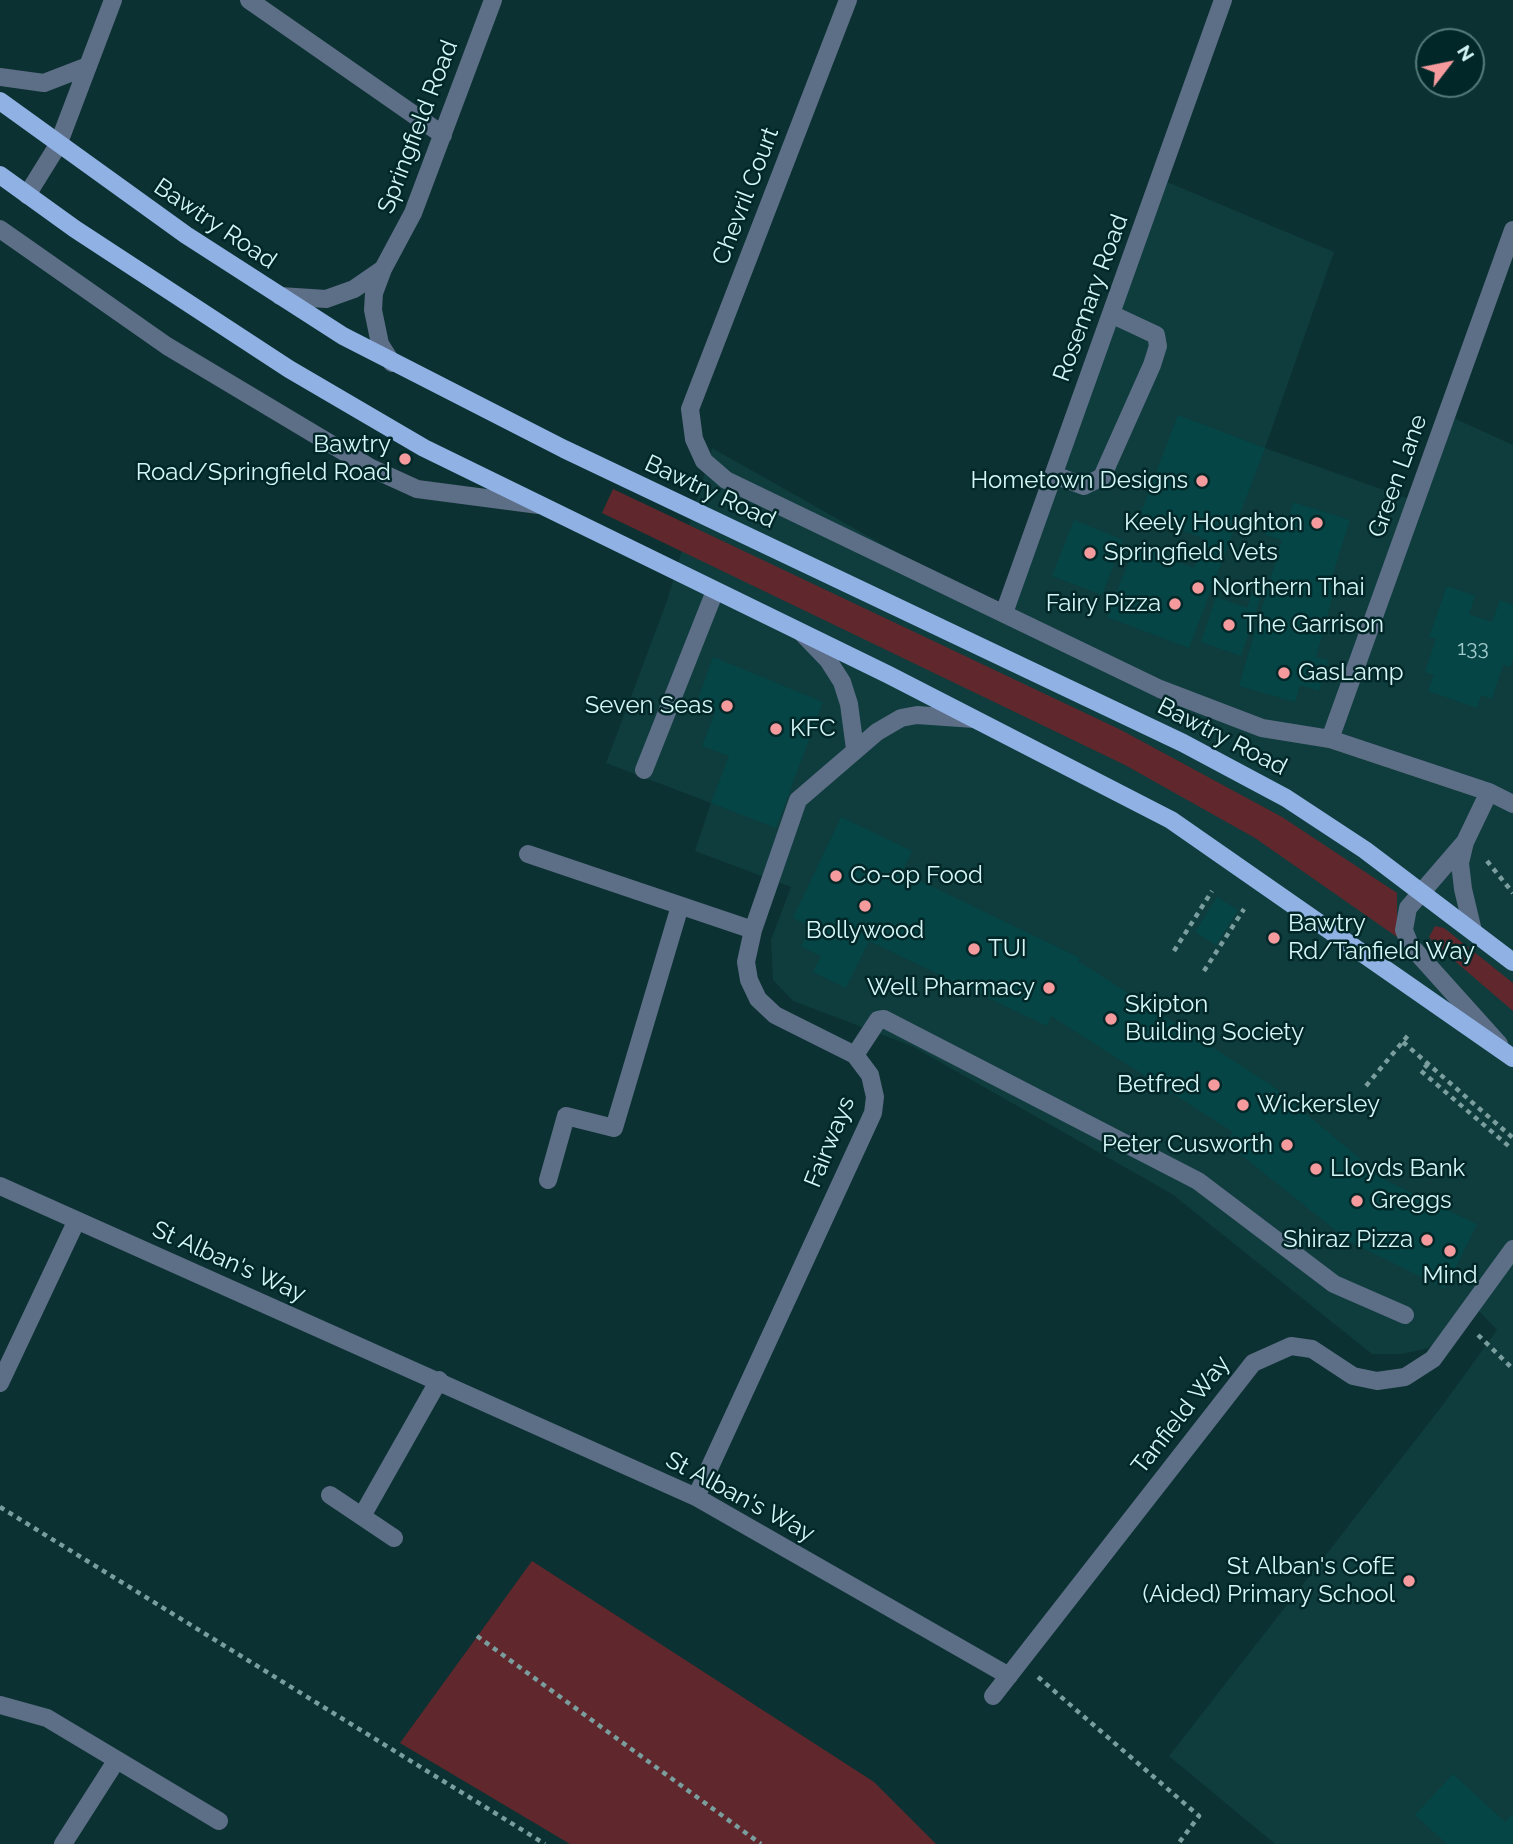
<!DOCTYPE html>
<style>
body{margin:0}
#map{position:relative;width:1513px;height:1844px;overflow:hidden;background:#0c3132;font-family:Raleway,sans-serif}
canvas{display:block}
.north{position:absolute;left:1415px;top:28px;width:70px;height:70px;box-sizing:border-box;background:#022728;border:2px solid #567a7a;border-radius:50%;rotate:58deg;font-size:19px;font-weight:700;line-height:28px;text-align:center;color:#d5f6f6}
.north::after{content:'';display:block;margin:auto;width:24px;height:32px;background:#f59b9e;clip-path:polygon(50% 0,100% 100%,50% 72%,0 100%)}
</style>
<div id="map">
<canvas width="1513" height="1844"></canvas>
<div class="north">N</div>
</div>
<script>
const ctx = document.querySelector('canvas').getContext('2d');
ctx.lineJoin = 'round';
function fillPath(path, color) { ctx.fillStyle = color; ctx.fill(path, 'evenodd'); }
const poly = rows => new Path2D(rows.map(r => 'M' + r).join(''));
function stroke(path, color, width, dash) { ctx.strokeStyle = color; ctx.lineWidth = width; ctx.lineCap = dash ? 'butt' : 'round'; ctx.setLineDash(dash || []); ctx.stroke(path); }
function drawText(font, color, halo, rows, align = 'center') {
  ctx.font = font + ' Raleway,sans-serif'; ctx.lineWidth = 5; ctx.setLineDash([]); ctx.textBaseline = 'middle'; ctx.strokeStyle = halo; ctx.fillStyle = color; for (const [text, x, y, turn = 0] of rows) {
    ctx.save(); ctx.translate(x, y); ctx.rotate((+turn || 0) * Math.PI / 180); ctx.textAlign = isNaN(turn) ? turn : align; if (halo) ctx.strokeText(text, 0, 0); ctx.fillText(text, 0, 0); ctx.restore();
  }
}
const built = poly([
 [1160,179,1334,252,1265,448,1415,501,1447,415,1513,445,1513,1844,1275,1844,1169,1756,1442,1406,1497,1330,1473,1305,1429,1348,1402,1354,1372,1354,1172,1194,912,1046,793,1001,773,980,771,940,791,887,695,851,711,803,606,763,667,601,712,448,1004,613]
]);
const green = poly([
 [613,489,1121,730,1282,817,1397,893,1397,937,1255,838,1125,765,602,513],
 [1435,926,1444,928,1513,983,1513,1011,1435,944,1429,937],
 [532,1561,874,1782,936,1844,570,1844,400,1743]
]);
const building = poly([
 [1178,415,1265,448,1189,648,1107,617,1135,545,1194,568,1205,539,1140,515],
 [1293,502,1350,520,1329,586,1335,588,1316,657,1328,660,1319,691,1300,685,1295,702,1239,686,1282,540,1265,535,1270,520,1286,526],
 [1074,520,1123,540,1102,595,1052,576],
 [1256,581,1265,584,1241,656,1201,642,1216,597,1247,608],
 [1447,586,1475,596,1469,614,1492,622,1500,600,1513,605,1513,659,1510,667,1503,665,1492,699,1481,695,1477,708,1428,691,1434,675,1425,672,1436,639,1429,637],
 [713,657,823,702,776,828,711,803,729,756,702,746,716,710,697,702],
 [841,817,912,851,902,872,1080,958,1078,961,1271,1085,1387,1181,1477,1224,1445,1289,1349,1241,1225,1142,1233,1132,1051,1016,1047,1026,869,941,846,988,813,972,821,956,801,946,811,927,793,918],
 [1217,897,1238,910,1216,945,1195,932],
 [1453,1774,1505,1822,1513,1814,1513,1844,1447,1844,1415,1815]
]);
const path = poly([
 [1487,861,1513,893],
 [1174,951,1212,891],
 [1204,971,1244,909],
 [1403,1042,1513,1138],
 [1428,1064,1421,1071,1512,1149],
 [1366,1086,1410,1033],
 [1478,1335,1513,1369],
 [0,1507,545,1844],
 [477,1636,761,1844],
 [1038,1677,1199,1816,1178,1844]
]);
const minor = poly([
 [249,0,443,135],
 [848,0,690,409,694,439,704,461,726,480,1160,689,1262,728,1330,739,1489,792,1513,804],
 [0,77,44,83,88,66],
 [27,195,58,145,113,0],
 [0,229,167,346,371,468,417,489,539,505],
 [280,296,326,299,354,289,383,269],
 [392,363,380,344,373,310,374,293,383,269,413,213,493,0],
 [1054,475,1084,486,1102,477,1152,365,1158,346,1156,335,1111,314],
 [1004,613,1223,0],
 [802,633,828,660,842,682,849,704,855,749],
 [1330,739,1513,230],
 [644,770,715,591],
 [1465,842,1408,908,1404,930,1410,945,1499,1044],
 [528,854,753,930],
 [1473,931,1463,889,1460,863,1465,842,1489,792],
 [855,1055,878,1020,884,1019,1198,1181,1334,1284,1405,1315],
 [548,1180,566,1116,614,1128,680,906],
 [0,1186,696,1497,1009,1676],
 [0,1383,76,1222],
 [330,1495,394,1538],
 [696,1497,873,1113,875,1097,870,1075,855,1055,775,1015,758,999,749,980,746,962,753,930,798,800,877,732,901,718,917,715,974,719],
 [362,1516,439,1380],
 [993,1696,1253,1363,1291,1346,1312,1349,1353,1376,1377,1381,1405,1377,1433,1359,1513,1249],
 [0,1705,47,1718,219,1821],
 [63,1844,116,1761]
]);
const major = poly([
 [0,101,186,235,343,336,564,449,1183,743,1286,798,1365,850,1513,962],
 [0,175,75,229,289,369,424,448,889,675,1171,820,1513,1058]
]);
const markers = [
 [405,459,7,"#f59b9e"],
 [1202,481,7,"#f59b9e"],
 [1317,523,7,"#f59b9e"],
 [1090,553,7,"#f59b9e"],
 [1198,588,7,"#f59b9e"],
 [1175,604,7,"#f59b9e"],
 [1229,625,7,"#f59b9e"],
 [1284,673,7,"#f59b9e"],
 [727,706,7,"#f59b9e"],
 [776,729,7,"#f59b9e"],
 [836,876,7,"#f59b9e"],
 [865,906,7,"#f59b9e"],
 [1274,938,7,"#f59b9e"],
 [974,949,7,"#f59b9e"],
 [1049,988,7,"#f59b9e"],
 [1111,1019,7,"#f59b9e"],
 [1214,1085,7,"#f59b9e"],
 [1243,1105,7,"#f59b9e"],
 [1287,1145,7,"#f59b9e"],
 [1316,1169,7,"#f59b9e"],
 [1357,1201,7,"#f59b9e"],
 [1427,1240,7,"#f59b9e"],
 [1450,1251,7,"#f59b9e"],
 [1409,1581,7,"#f59b9e"]
];
const numberNames = [
 ["133",1473,649]
];
const streetNames = [
 ["Springfield Road",418,127,-69],
 ["Chevril Court",746,196,-69],
 ["Bawtry Road",215,224,34],
 ["Rosemary Road",1091,298,-70],
 ["Green Lane",1398,476,-70],
 ["Bawtry Road",710,492,25],
 ["Bawtry Road",1222,737,27],
 ["Fairways",830,1142,-68],
 ["St Alban's Way",229,1262,24],
 ["Tanfield Way",1181,1415,-52],
 ["St Alban's Way",740,1497,28]
];
const poiNames = [
 ["Bawtry",391,445,"right"],
 ["Road/Springfield Road",391,473,"right"],
 ["Hometown Designs",1188,481,"right"],
 ["Keely Houghton",1303,523,"right"],
 ["Springfield Vets",1104,553],
 ["Northern Thai",1212,588],
 ["Fairy Pizza",1161,604,"right"],
 ["The Garrison",1243,625],
 ["GasLamp",1298,673],
 ["Seven Seas",713,706,"right"],
 ["KFC",790,729],
 ["Co-op Food",850,876],
 ["Bawtry",1288,924],
 ["Rd/Tanfield Way",1288,952],
 ["Bollywood",865,931,"center"],
 ["TUI",988,949],
 ["Well Pharmacy",1035,988,"right"],
 ["Skipton",1125,1005],
 ["Building Society",1125,1033],
 ["Betfred",1200,1085,"right"],
 ["Wickersley",1257,1105],
 ["Peter Cusworth",1273,1145,"right"],
 ["Lloyds Bank",1330,1169],
 ["Greggs",1371,1201],
 ["Shiraz Pizza",1413,1240,"right"],
 ["Mind",1450,1276,"center"],
 ["St Alban's CofE",1395,1567,"right"],
 ["(Aided) Primary School",1395,1595,"right"]
];
fillPath(built, '#0f3c3d');
fillPath(green, '#60282c');
fillPath(building, '#054546');
stroke(path, '#7a9d9d', 4.5, [5, 5]);
stroke(minor, '#5d6e87', 18);
stroke(major, '#8fb1e4', 18);
for (const [x, y, r, color] of markers) { const dot = new Path2D(); dot.arc(x, y, r, 0, 2 * Math.PI); ctx.fillStyle = color; ctx.fill(dot); stroke(dot, '#022728', 2.5); }
drawText('21px', '#a1caca', null, numberNames);
drawText('24px', '#d5f6f6', '#022728', streetNames);
drawText('24px', '#d5f6f6', '#022728', poiNames, 'left');
</script>
